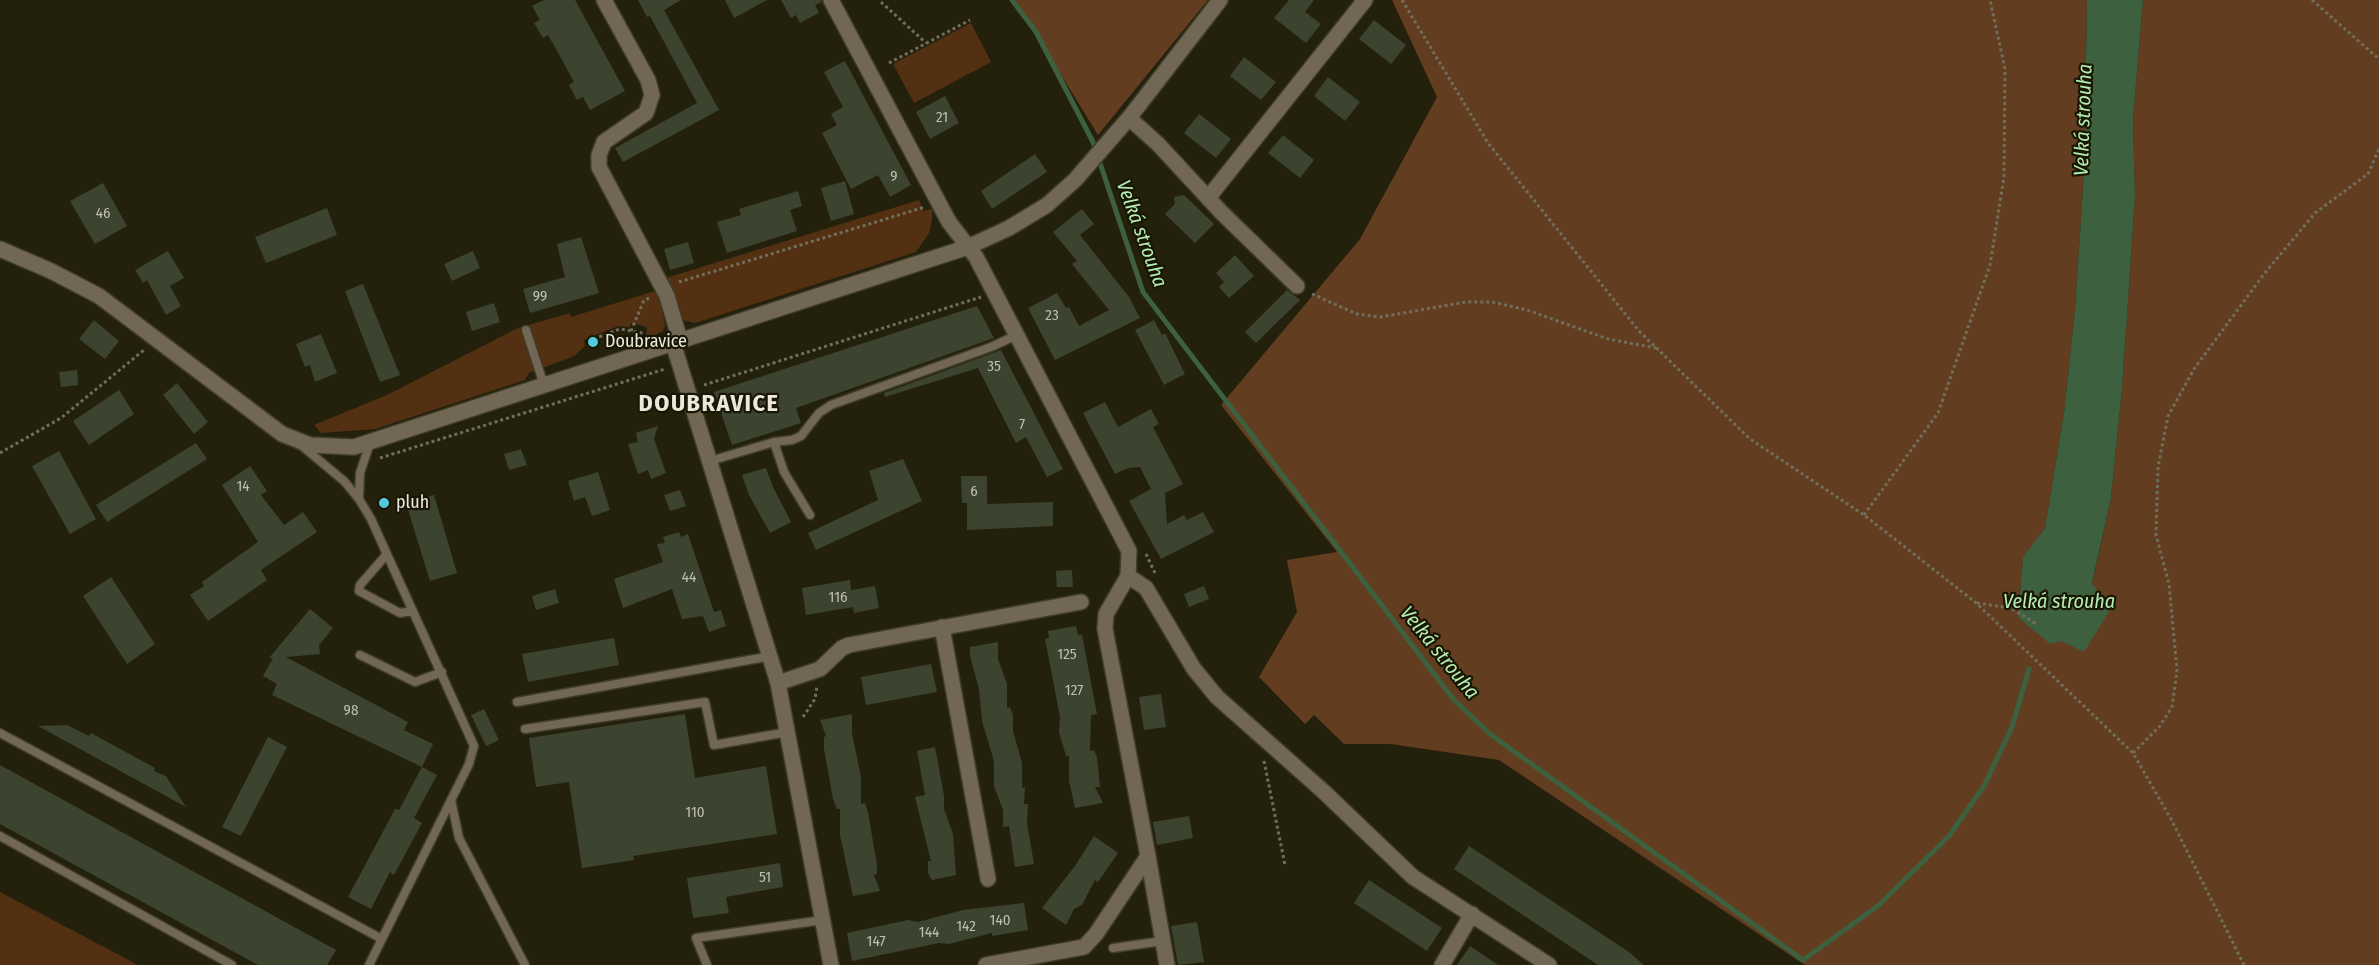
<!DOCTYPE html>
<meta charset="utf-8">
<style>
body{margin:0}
canvas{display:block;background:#23200b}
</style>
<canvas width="2379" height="965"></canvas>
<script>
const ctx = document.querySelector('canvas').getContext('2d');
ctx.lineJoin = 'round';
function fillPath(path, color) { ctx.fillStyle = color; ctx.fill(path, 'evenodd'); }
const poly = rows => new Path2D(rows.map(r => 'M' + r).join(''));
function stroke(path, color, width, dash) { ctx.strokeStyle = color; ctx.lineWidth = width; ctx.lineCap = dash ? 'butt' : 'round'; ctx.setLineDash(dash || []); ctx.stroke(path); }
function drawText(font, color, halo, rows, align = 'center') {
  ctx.font = font + ' "Fira Sans Condensed",sans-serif'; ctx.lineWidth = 4.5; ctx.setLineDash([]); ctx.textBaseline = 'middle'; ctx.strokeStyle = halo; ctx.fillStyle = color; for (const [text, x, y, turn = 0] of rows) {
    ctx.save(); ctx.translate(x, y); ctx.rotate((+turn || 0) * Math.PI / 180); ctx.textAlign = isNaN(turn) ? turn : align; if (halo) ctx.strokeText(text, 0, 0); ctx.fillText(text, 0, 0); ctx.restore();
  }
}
const green = poly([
 [971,23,991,62,914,103,893,64],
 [919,200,923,211,932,209,932,219,929,233,916,252,695,323,683,320,666,278],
 [655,291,660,297,665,326,663,331,655,335,646,335,647,327,631,323,630,327,618,326,584,340,585,346,574,356,529,373,525,380,375,429,321,433,314,425,387,395,518,328,570,313,571,317],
 [0,892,138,965,0,965]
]);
const forest = poly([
 [1015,0,1208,0,1098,135],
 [1392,0,2087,0,2084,171,2075,310,2064,413,2045,528,2023,558,2018,617,2092,584,2111,498,2122,389,2135,196,2133,120,2143,0,2379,0,2379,965,1805,965,1499,760,1391,744,1344,744,1314,715,1305,724,1259,677,1297,612,1287,560,1337,552,1221,405,1360,239,1437,97]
]);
const water = poly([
 [2087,0,2143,0,2133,120,2135,196,2122,389,2111,498,2092,583,2110,610,2084,652,2061,641,2050,644,2018,617,2023,557,2045,528,2064,413,2075,310,2084,171]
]);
const stream = poly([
 [1012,0,1036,32,1093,142,1143,292,1454,700,1490,734,1803,960,1879,905,1949,836,1984,786,2012,727,2029,669]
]);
const building = poly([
 [544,0,575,0,625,91,590,110,583,97,577,100,569,85,574,82,556,49,548,35,543,38,534,23,540,20,532,6],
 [638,0,681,0,664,10,719,110,623,162,615,148,697,103,650,16,647,17],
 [725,0,767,0,734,18],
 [781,0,821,0,822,2,815,5,819,13,800,23,796,15,791,18],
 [1289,0,1314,0,1305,12,1321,24,1306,43,1274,18],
 [1374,20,1406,45,1391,64,1359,39],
 [1244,57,1276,82,1261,100,1230,76],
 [845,61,911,185,890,197,878,175,851,189,822,133,837,125,831,114,843,107,824,72],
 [1328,77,1360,102,1345,121,1314,96],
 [945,96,959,123,930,139,916,112],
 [1199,114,1231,139,1216,158,1184,133],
 [1283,135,1314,160,1300,178,1268,153],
 [1035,154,1047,172,992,209,981,191],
 [845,181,854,214,831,221,821,188],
 [103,183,127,226,95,244,70,201],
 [798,191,802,206,790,210,797,231,727,253,717,222,741,215,739,209],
 [1184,195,1214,224,1195,243,1165,214,1175,204,1174,197],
 [327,208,337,235,266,263,255,237],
 [1082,209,1094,224,1080,235,1129,297,1140,318,1055,360,1028,308,1057,293,1066,308,1069,307,1079,326,1109,310,1072,264,1077,261,1053,232],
 [581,237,599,293,530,313,523,289,565,277,557,244],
 [688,242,694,263,670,270,664,249],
 [168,251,184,278,170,286,181,306,166,315,147,280,143,283,135,270],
 [473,251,480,268,452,281,444,264],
 [1235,255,1254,276,1229,298,1219,287,1224,282,1216,273],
 [363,284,400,375,380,382,345,291],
 [1287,290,1300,300,1256,343,1245,332],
 [494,303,500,322,472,331,466,312],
 [977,306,994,338,796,408,801,423,732,445,714,392],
 [94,320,119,341,105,359,79,339],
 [1154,320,1162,335,1165,333,1185,374,1164,385,1135,330],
 [321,334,337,373,315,382,310,365,305,367,296,344],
 [1001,350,1063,469,1047,477,1026,437,1016,443,978,368,885,397,884,393],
 [77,370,78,385,61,387,59,372],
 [177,383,208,422,194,434,163,395],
 [119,390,134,414,89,445,73,421],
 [1105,402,1118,427,1151,409,1159,424,1153,427,1183,484,1165,493,1167,524,1184,515,1187,520,1203,512,1214,532,1161,559,1129,501,1151,489,1140,467,1128,468,1115,474,1083,413],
 [658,426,654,439,666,473,651,479,648,470,638,474,628,444,638,442,636,433],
 [196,443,207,459,107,522,96,505],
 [521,449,527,465,509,470,504,454],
 [59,451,96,519,70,534,32,466],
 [903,459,922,501,816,550,808,533,878,500,869,471],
 [250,466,267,491,261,495,284,525,303,512,317,532,261,570,267,580,208,621,190,595,204,586,202,582,258,542,222,485],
 [766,468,773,487,791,522,770,533,749,495,742,475],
 [598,472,610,510,592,516,585,497,574,501,568,481],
 [961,476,987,476,987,504,1053,502,1053,526,967,530,967,503,962,503],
 [680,490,686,506,670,511,664,495],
 [434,495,457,573,430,581,406,503],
 [679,532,681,537,688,534,714,612,721,610,726,626,709,632,703,616,682,619,672,589,623,608,614,579,663,562,657,544,665,543,663,537],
 [1072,570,1073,587,1057,587,1056,571],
 [111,577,155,644,127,664,83,596],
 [850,580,851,590,875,586,879,608,854,613,853,607,806,615,802,588],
 [1204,586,1209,599,1189,607,1184,594],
 [555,589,559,603,536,610,532,596],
 [310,609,333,628,319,645,320,654,286,657,408,722,404,730,433,744,422,767,272,695,277,684,263,676,273,658,269,658],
 [1076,626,1078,635,1082,635,1097,714,1091,715,1090,751,1094,750,1097,757,1100,787,1095,787,1103,803,1075,808,1069,781,1069,756,1066,756,1059,732,1060,717,1045,639,1049,638,1048,631],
 [614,638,619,665,528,682,522,654],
 [998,642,998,659,1007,684,1007,708,1010,707,1013,716,1013,731,1022,763,1022,788,1025,787,1024,804,1028,804,1027,823,1034,864,1015,867,1009,826,1003,827,1003,810,994,786,994,761,982,721,979,689,970,656,970,647],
 [931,664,937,692,866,705,861,677],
 [1161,694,1166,727,1144,730,1139,697],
 [484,709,499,740,486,746,471,715],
 [685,714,695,778,766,766,777,834,633,856,634,860,582,868,569,782,536,787,529,738],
 [852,714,852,733,861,777,861,804,865,803,868,812,877,865,877,874,874,875,880,891,853,896,840,835,840,809,837,809,833,799,824,749,824,737,826,736,820,720],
 [67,725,89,736,91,733,155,768,154,771,166,776,186,807,38,726],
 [268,737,287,747,241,836,222,827],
 [935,747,944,796,944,809,953,834,956,875,932,880,928,873,928,861,931,861,915,797,925,795,917,751],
 [0,765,336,950,327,965,258,965,0,824],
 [422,767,437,775,414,818,422,823,394,875,390,872,371,909,348,897,395,809,399,810],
 [1189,816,1193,838,1157,845,1153,822],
 [1094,836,1118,853,1098,882,1095,880,1082,905,1074,909,1066,925,1042,908,1075,866],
 [1469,846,1629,952,1644,965,1598,965,1454,869],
 [780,863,783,887,726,897,729,913,693,918,687,878],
 [1369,880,1442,928,1427,951,1354,903],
 [1024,903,1028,930,992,936,992,933,949,944,939,943,852,961,847,933,908,920,918,922,963,910],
 [1197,922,1204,962,1178,965,1171,926],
 [1470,946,1498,965,1457,965]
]);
const path = poly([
 [1402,0,1488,143,1639,331,1750,439,1864,515,1975,602,2133,753,2171,819,2244,965],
 [2312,0,2379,59],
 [881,2,926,43],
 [889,63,970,20],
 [679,282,925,207],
 [1312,294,1357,314,1380,317,1466,302,1492,302,1527,310,1608,339,1656,348],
 [631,331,644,300,650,298],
 [588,341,620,329,643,333],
 [704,385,981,297],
 [0,453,61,418,144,350],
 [380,458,665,369],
 [1864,515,1938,413,1990,265,2004,177,2005,69,1990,0],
 [1146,554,1155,573],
 [1977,603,2011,608,2036,624],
 [803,717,815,699,817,686],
 [2133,753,2160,726,2172,707,2177,670,2169,584,2156,535,2158,467,2168,416,2194,369,2264,274,2315,213,2368,174,2379,149],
 [1264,761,1285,865]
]);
const service = poly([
 [526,330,544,385],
 [774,442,784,472,810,515],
 [302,446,344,481,359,499],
 [710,461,774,442,792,440,801,436,819,413,831,405,991,347,1017,335],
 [387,554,360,585,359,591,400,613,413,611],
 [360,655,415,682,442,672],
 [517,702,771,656],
 [525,729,705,702,714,745,788,732],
 [0,733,382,939],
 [451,800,459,838,525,965],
 [0,836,232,965],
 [1113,948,1163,941],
 [369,965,469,764,474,746,371,519,359,499,360,473,370,443],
 [707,965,696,938,823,920]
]);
const minor = poly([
 [604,0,648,80,652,95,646,113,604,142,599,155,599,167,667,296,680,340],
 [831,0,949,222,976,257,1129,551,1128,576,1106,614,1105,629,1148,856,1096,934,1084,947,986,965],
 [1129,118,1158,144,1221,212,1297,286],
 [1208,198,1365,0],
 [673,343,778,683,831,965],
 [1128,576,1146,588,1194,669,1217,697,1323,791,1413,877,1549,965],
 [942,627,988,879],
 [778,683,820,669,842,648,849,645,1081,602],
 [1148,856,1167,965],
 [1442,965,1472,914]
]);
const tertiary = poly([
 [0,249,51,271,99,296,282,434,310,445,354,447,968,247,1009,228,1047,205,1075,180,1129,118,1220,0]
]);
const markers = [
 [593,342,6,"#54cade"],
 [384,503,6,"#54cade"]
];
const numberNames = [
 ["21",942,118],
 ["9",894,177],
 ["46",103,214],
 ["99",540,297],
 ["23",1052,316],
 ["35",994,367],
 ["7",1022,425],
 ["14",243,487],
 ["6",974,492],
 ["44",689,578],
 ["116",838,598],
 ["125",1067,655],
 ["127",1074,691],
 ["98",351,711],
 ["110",695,813],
 ["51",765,878],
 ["140",1000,921],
 ["142",966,927],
 ["144",929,933],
 ["147",876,942]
];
const poiNames = [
 ["Doubravice",605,342],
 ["pluh",396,503]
];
const waterNames = [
 ["Velká strouha",2084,120,-88],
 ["Velká strouha",1141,234,70],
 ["Velká strouha",2059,602],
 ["Velká strouha",1439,653,51]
];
const districtNames = [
 ["DOUBRAVICE",709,404]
];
fillPath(green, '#543012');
fillPath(forest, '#633d1f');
fillPath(water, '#3d603e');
stroke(stream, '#3d603e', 5);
fillPath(building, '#3c432f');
stroke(service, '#3f3c28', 11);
stroke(minor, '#3f3c28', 18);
stroke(tertiary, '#3f3c28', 18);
stroke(path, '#716e5c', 3, [3, 3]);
stroke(service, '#726755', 8);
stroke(minor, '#726755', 15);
stroke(tertiary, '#726755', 15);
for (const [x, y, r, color] of markers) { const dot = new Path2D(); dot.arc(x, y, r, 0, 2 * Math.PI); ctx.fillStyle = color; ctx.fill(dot); stroke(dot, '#191603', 2); }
drawText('15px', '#bfc0b1', null, numberNames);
drawText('18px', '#ebe9dc', '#191603', poiNames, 'left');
drawText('italic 20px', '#b4eeb4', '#191603', waterNames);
ctx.letterSpacing = '1.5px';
drawText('bold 24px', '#ebe9dc', '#191603', districtNames);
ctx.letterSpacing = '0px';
</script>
